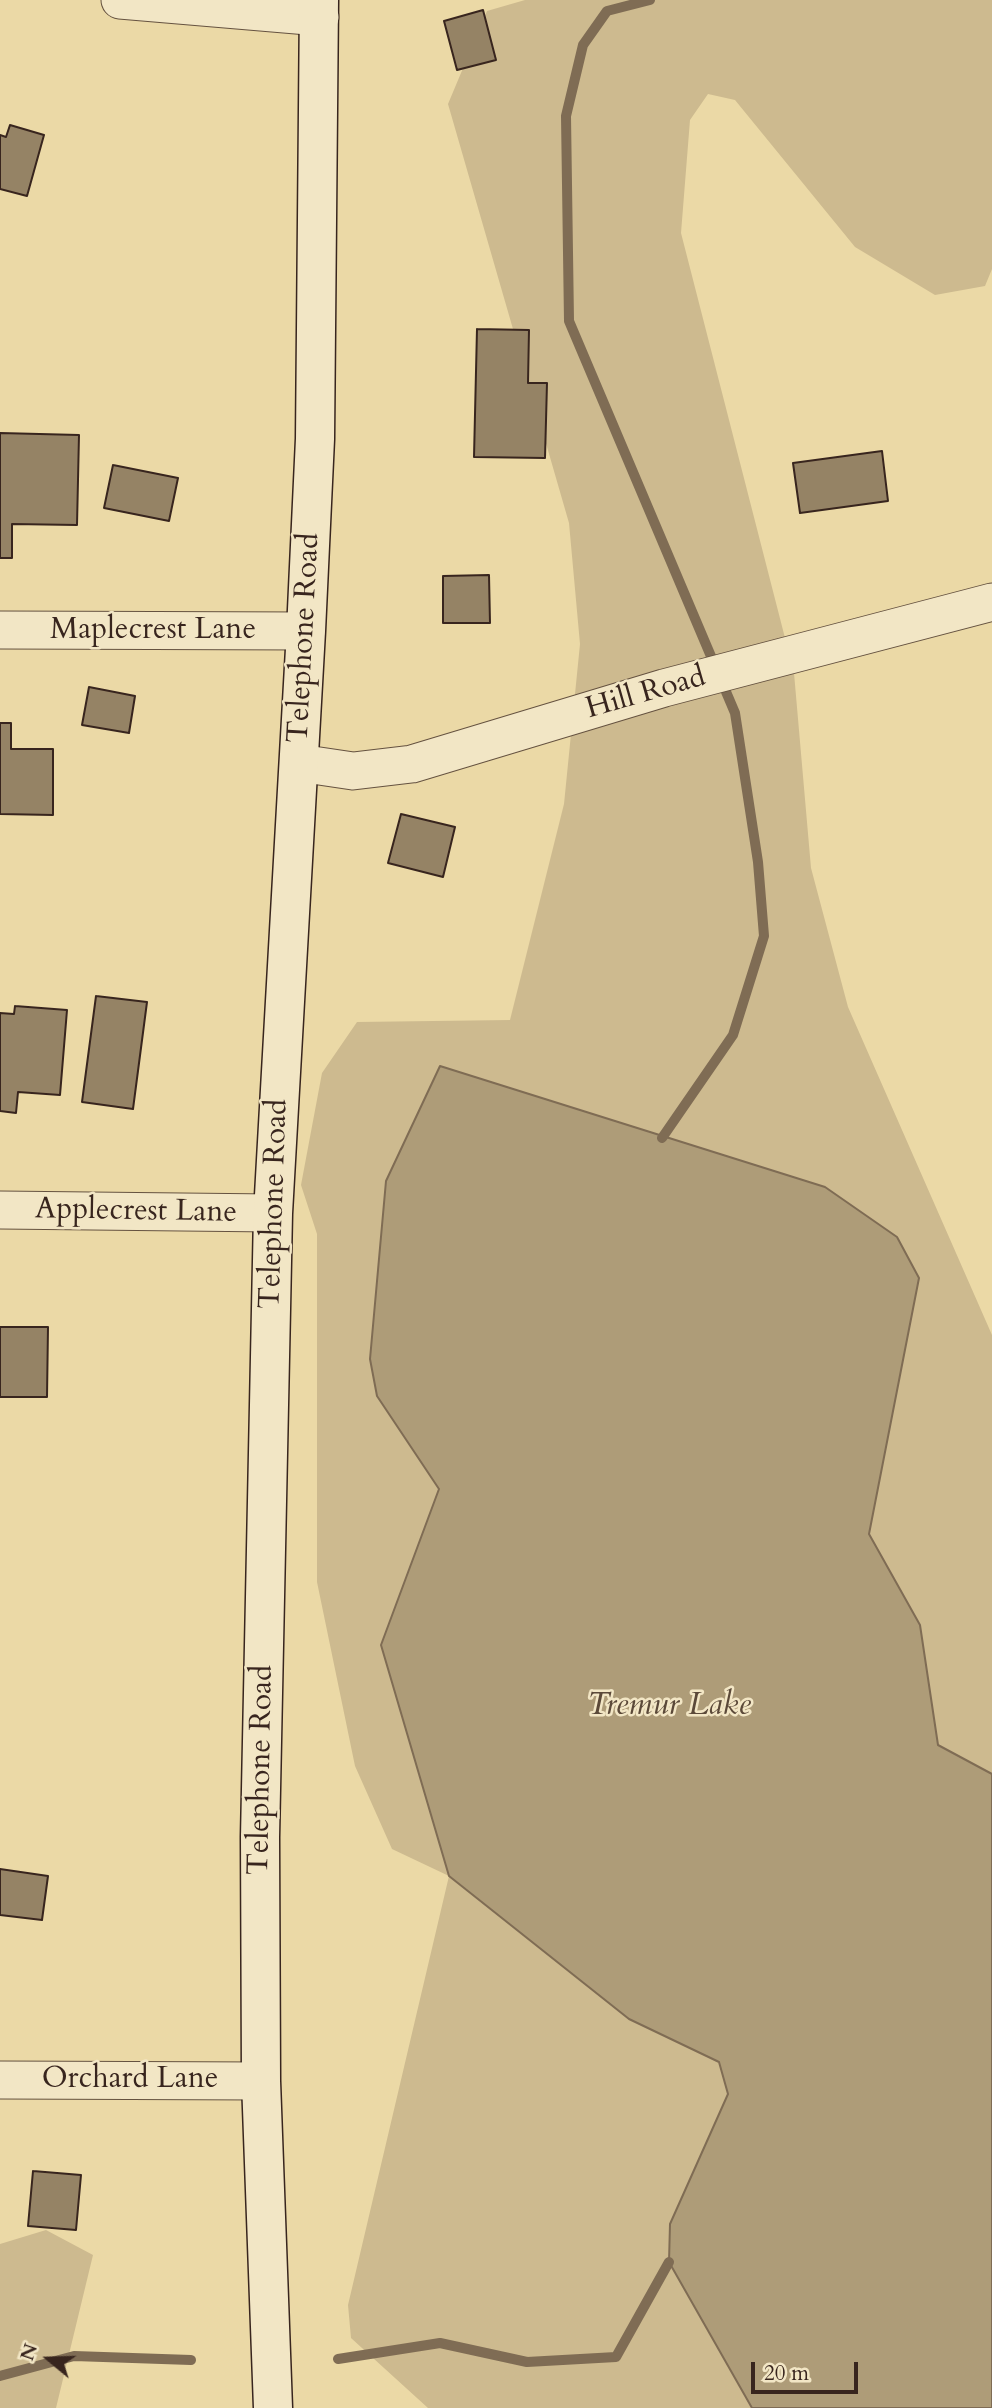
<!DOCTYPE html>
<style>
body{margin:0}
#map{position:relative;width:992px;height:2408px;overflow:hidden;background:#ebd9a6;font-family:Cardo,serif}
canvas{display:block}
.north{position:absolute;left:14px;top:2324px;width:70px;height:70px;-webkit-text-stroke:5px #f2e6c5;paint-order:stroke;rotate:289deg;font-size:19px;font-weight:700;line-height:28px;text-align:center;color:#38251e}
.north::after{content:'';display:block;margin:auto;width:24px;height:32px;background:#38251e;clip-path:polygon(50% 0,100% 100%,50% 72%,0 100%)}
.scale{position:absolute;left:751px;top:2362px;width:107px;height:32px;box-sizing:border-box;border:4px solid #38251e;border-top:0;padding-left:9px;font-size:21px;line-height:24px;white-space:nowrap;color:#38251e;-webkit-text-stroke:5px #f2e6c5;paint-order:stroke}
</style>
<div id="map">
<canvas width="992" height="2408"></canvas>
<div class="north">N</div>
<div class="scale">20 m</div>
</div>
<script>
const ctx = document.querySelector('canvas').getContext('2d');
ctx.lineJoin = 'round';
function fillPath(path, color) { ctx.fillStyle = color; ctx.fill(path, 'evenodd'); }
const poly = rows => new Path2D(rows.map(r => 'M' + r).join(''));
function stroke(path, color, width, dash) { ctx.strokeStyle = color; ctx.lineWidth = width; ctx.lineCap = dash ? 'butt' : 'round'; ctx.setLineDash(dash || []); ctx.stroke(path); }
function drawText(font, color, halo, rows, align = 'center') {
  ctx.font = font + ' Cardo,serif'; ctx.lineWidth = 5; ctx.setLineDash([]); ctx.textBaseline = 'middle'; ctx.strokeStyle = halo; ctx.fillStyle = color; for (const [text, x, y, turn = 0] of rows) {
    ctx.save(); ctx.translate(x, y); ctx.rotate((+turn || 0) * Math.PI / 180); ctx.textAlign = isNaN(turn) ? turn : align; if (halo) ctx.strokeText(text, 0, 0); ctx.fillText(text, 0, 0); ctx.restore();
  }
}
const green = poly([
 [525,0,992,0,992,269,985,286,935,295,855,247,735,100,708,94,690,120,681,233,794,673,811,868,848,1007,992,1335,992,1774,938,1745,920,1625,869,1534,919,1278,825,1187,440,1066,386,1181,370,1359,377,1396,439,1489,381,1645,449,1875,629,2019,719,2062,728,2094,670,2224,669,2262,752,2408,428,2408,351,2338,348,2305,449,1876,392,1849,355,1766,317,1582,317,1234,301,1185,322,1073,357,1022,510,1020,564,804,580,644,569,523,448,104,487,11],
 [46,2230,93,2255,56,2408,0,2408,0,2244]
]);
const water = poly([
 [440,1066,825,1187,897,1237,919,1278,869,1534,920,1625,938,1745,992,1774,992,2408,752,2408,669,2262,670,2224,728,2094,719,2062,629,2019,449,1876,381,1645,439,1489,377,1396,370,1359,386,1181,440,1066]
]);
const stream = poly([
 [650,0,607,11,583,45,566,116,569,321,735,713,758,862,764,936,733,1035,662,1138],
 [338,2359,440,2343,527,2362,616,2357,669,2262],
 [0,2376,74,2356,191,2360]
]);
const building = poly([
 [483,10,496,60,457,70,444,21,483,10],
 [10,125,44,135,27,196,0,189,0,135,6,137,10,125],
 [477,329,529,330,528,383,547,383,545,458,474,457,477,329],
 [0,433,79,435,77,525,12,524,12,558,0,558,0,433],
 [882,451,888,501,800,513,793,463,882,451],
 [113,465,178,478,169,521,104,508,113,465],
 [489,575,490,623,443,623,443,576,489,575],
 [89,687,135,696,129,733,82,725,89,687],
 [0,723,11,723,11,749,53,749,53,815,0,814,0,723],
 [401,814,455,827,443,877,388,863,401,814],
 [96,996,147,1002,133,1109,82,1102,96,996],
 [15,1006,67,1010,60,1095,18,1092,16,1113,0,1111,0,1013,14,1014,15,1006],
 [0,1327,48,1327,47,1397,0,1397,0,1327],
 [0,1869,48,1876,42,1920,0,1915,0,1869],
 [33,2171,81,2175,76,2230,28,2226,33,2171]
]);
const street = poly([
 [120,0,320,17],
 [0,630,306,631],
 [299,763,353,771,412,764,664,688,992,602],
 [0,1210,273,1213],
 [0,2080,261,2081]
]);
const secondary = poly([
 [273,2408,261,2081,260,1837,273,1213,306,631,315,439,319,0]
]);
const streetNames = [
 ["Maplecrest Lane",153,631],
 ["Telephone Road",305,638,-87],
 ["Hill Road",646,694,-16],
 ["Telephone Road",275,1204,-88],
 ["Applecrest Lane",136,1212,1],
 ["Telephone Road",262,1770,-89],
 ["Orchard Lane",130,2080]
];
const waterNames = [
 ["Tremur Lake",669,1707]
];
fillPath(green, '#cdba8f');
fillPath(water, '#ae9c78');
stroke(water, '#7f6c54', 2);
stroke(stream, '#7f6c54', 10);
fillPath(building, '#958365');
stroke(building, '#38251e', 2);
stroke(street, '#655240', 39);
stroke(secondary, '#38251e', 41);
stroke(street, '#f2e6c5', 37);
stroke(secondary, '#f2e6c5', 38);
drawText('30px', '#38251e', '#f2e6c5', streetNames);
drawText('italic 32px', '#5b4939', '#f2e6c5', waterNames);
</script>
